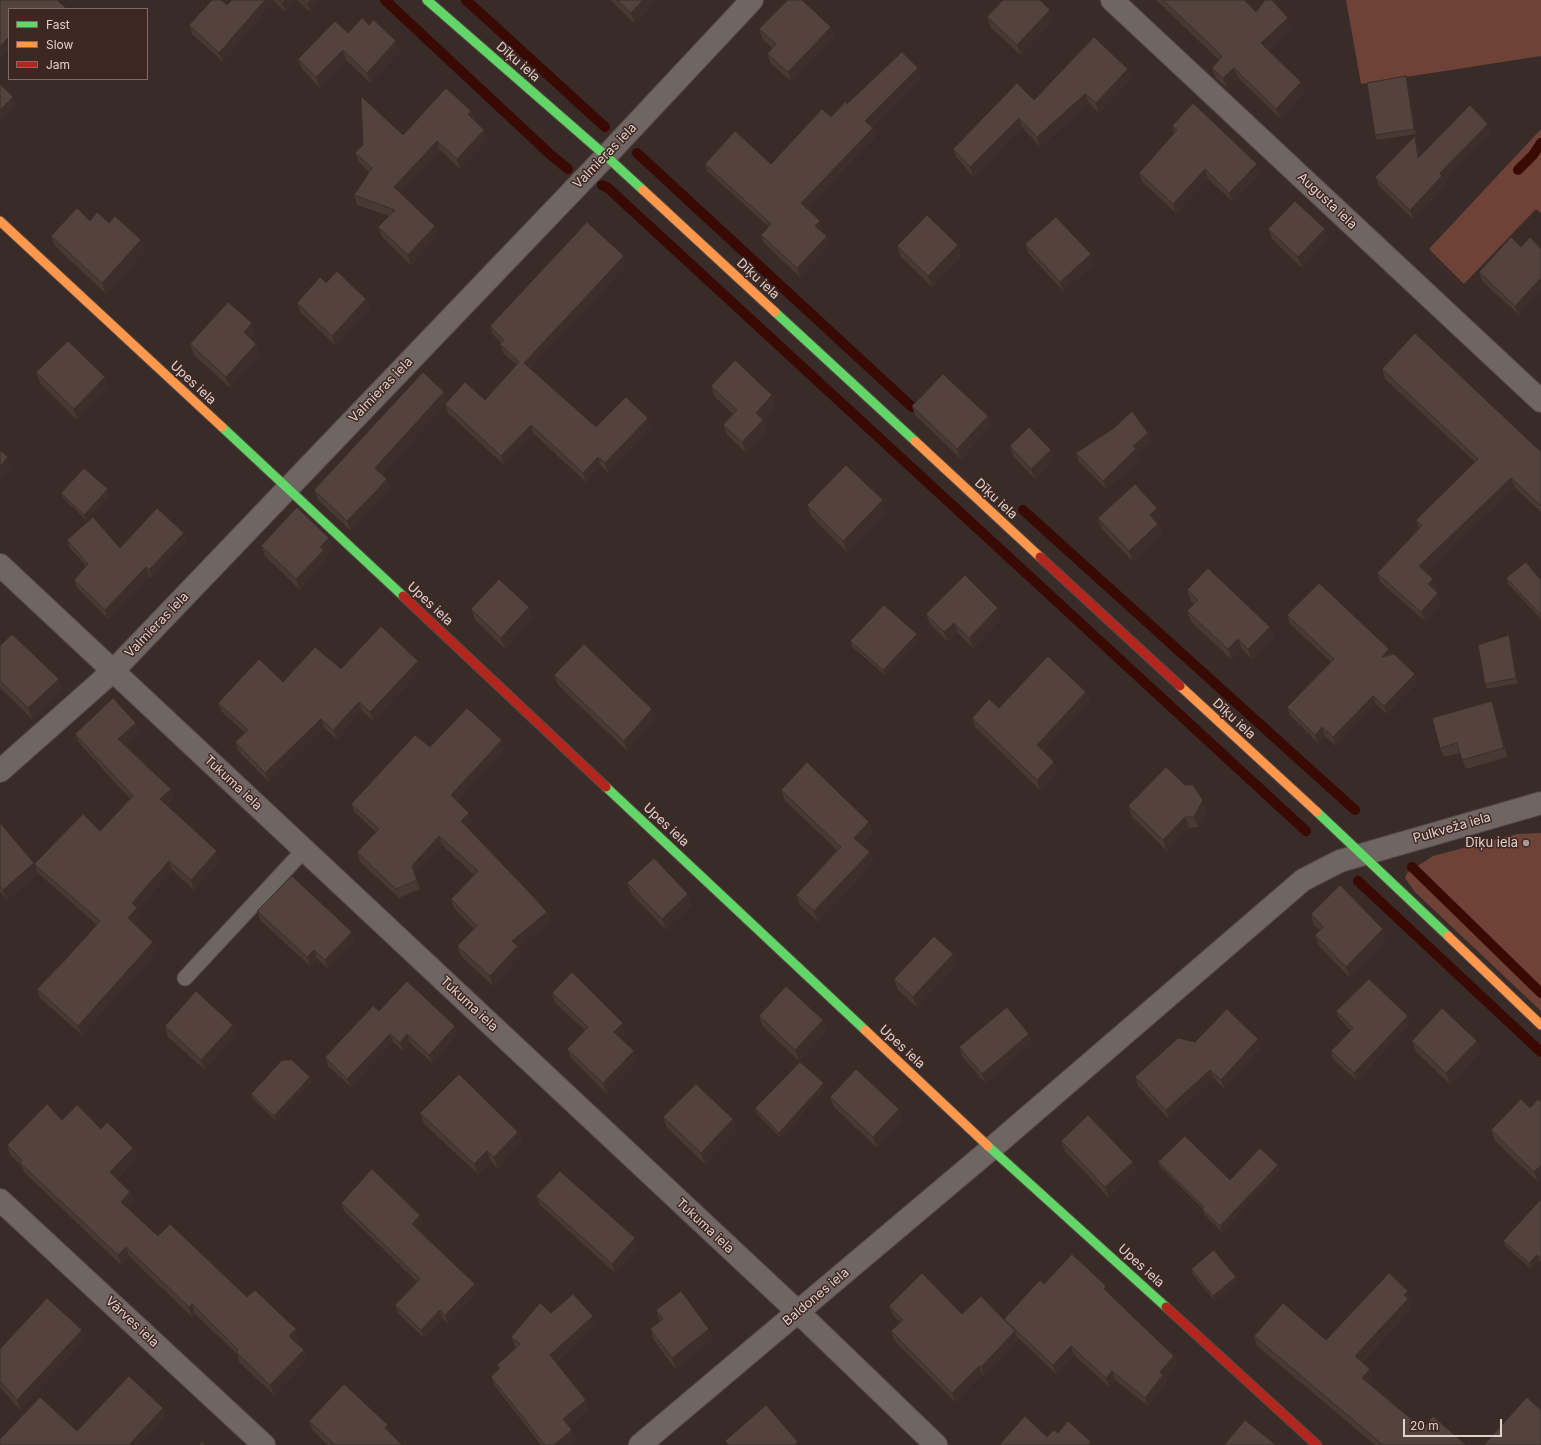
<!DOCTYPE html>
<meta charset="utf-8">
<style>
body{margin:0}
#map{position:relative;width:1541px;height:1445px;overflow:hidden;background:#382b28;font-family:Inter,sans-serif}
canvas{display:block}
.legend{position:absolute;left:8px;top:8px;width:140px;height:72px;box-sizing:border-box;background:#3f2721;border:1px solid #806b66;margin:0;padding:5px 7px;list-style:none;font-size:12px;color:#e2d2cd}
.legend li{display:flex;align-items:center;gap:8px;height:20px}
.legend b{width:20px;border:1px solid #806b66}
.scale{position:absolute;left:1403px;top:1419px;width:99px;height:18px;box-sizing:border-box;border:2px solid #e2d2cd;border-top:0;padding-left:5px;font-size:12px;line-height:14px;white-space:nowrap;color:#e2d2cd;-webkit-text-stroke:3px #3f2721;paint-order:stroke}
</style>
<div id="map">
<canvas width="1541" height="1445"></canvas>
<ul class="legend">
<li><b style="height:5px;background:#63d668"></b>Fast</li>
<li><b style="height:5px;background:#ff974d"></b>Slow</li>
<li><b style="height:5px;background:#b3261e"></b>Jam</li>
</ul>
<div class="scale">20 m</div>
</div>
<script>
const ctx = document.querySelector('canvas').getContext('2d');
ctx.lineJoin = 'round';
function fillPath(path, color) { ctx.fillStyle = color; ctx.fill(path, 'evenodd'); }
const poly = rows => new Path2D(rows.map(r => 'M' + r).join(''));
function stroke(path, color, width, dash) { ctx.strokeStyle = color; ctx.lineWidth = width; ctx.lineCap = dash ? 'butt' : 'round'; ctx.setLineDash(dash || []); ctx.stroke(path); }
function drawText(font, color, halo, rows, align = 'center') {
  ctx.font = font + ' Inter,sans-serif'; ctx.lineWidth = 3; ctx.setLineDash([]); ctx.textBaseline = 'middle'; ctx.strokeStyle = halo; ctx.fillStyle = color; for (const [text, x, y, turn = 0] of rows) {
    ctx.save(); ctx.translate(x, y); ctx.rotate((+turn || 0) * Math.PI / 180); ctx.textAlign = isNaN(turn) ? turn : align; if (halo) ctx.strokeText(text, 0, 0); ctx.fillText(text, 0, 0); ctx.restore();
  }
}
const green = poly([
 [1346,0,1541,0,1541,56,1361,84],
 [1541,129,1541,213,1536,209,1464,284,1429,249],
 [1541,833,1541,1011,1415,892,1405,878,1407,873,1433,856,1517,834]
]);
const stream = poly([
 [385,0,552,156,568,169],
 [466,0,605,127],
 [637,153,912,407],
 [1518,170,1533,155,1541,143],
 [602,185,608,188,1306,831],
 [1023,510,1355,810],
 [1412,867,1541,993],
 [1358,881,1541,1052]
]);
const lane = poly([
 [185,978,304,850]
]);
const street = poly([
 [1112,0,1541,401],
 [0,565,798,1312,936,1445],
 [0,771,113,671,606,156,752,0],
 [0,1200,264,1445],
 [640,1445,992,1148,1303,880,1340,861,1541,803]
]);
const fast = poly([
 [427,0,606,156,643,190],
 [775,312,915,441],
 [222,427,403,596],
 [606,787,865,1030],
 [1317,812,1448,936],
 [988,1146,1166,1307]
]);
const slow = poly([
 [643,190,775,312],
 [0,221,222,427],
 [915,441,1040,557],
 [1180,686,1317,812],
 [1448,936,1541,1025],
 [865,1030,988,1146]
]);
const jam = poly([
 [1040,557,1180,686],
 [403,596,606,787],
 [1166,1307,1317,1445]
]);
const wall = poly([
 [232,0,321,0,310,12,297,0,285,12,274,1,223,62,192,34,189,25,227,5],
 [610,0,657,0,635,24],
 [1156,0,1244,0,1256,12,1292,28,1268,50,1301,82,1305,92,1280,118,1238,78,1227,88,1216,78,1212,68,1219,60],
 [987,17,1054,20,1021,55,991,28],
 [369,25,396,41,400,52,370,83,346,60,319,87,302,69,298,59,348,33],
 [759,29,835,37,792,82,771,64,767,54,772,48,763,40],
 [918,68,921,77,871,127,873,128,876,136,806,209,823,229,821,231,830,244,800,277,764,243,761,235,769,227,708,172,705,164,771,164,847,104],
 [1406,76,1408,82,1416,134,1377,140,1375,135],
 [1132,78,1099,113,1089,103,1040,147,1022,127,973,177,957,158,953,149,1034,100],
 [471,111,474,120,488,139,460,169,440,150,400,193,438,235,411,265,382,237,378,227,389,216,357,205,354,195,369,172,359,162,355,153,403,135],
 [1488,124,1491,133,1444,181,1445,185,1413,219,1379,186,1375,177,1418,145,1420,156],
 [1172,126,1257,164,1260,174,1233,202,1208,179,1176,213,1142,182,1139,173,1174,133],
 [90,221,109,223,141,240,145,251,106,294,55,246,51,236],
 [1268,229,1329,240,1302,268,1272,239],
 [1025,244,1094,264,1063,291,1029,254],
 [958,245,962,256,932,287,901,257,897,246],
 [1521,247,1541,249,1541,291,1519,315,1482,281,1479,272],
 [627,265,530,368,596,427,648,418,651,427,608,472,601,466,586,482,534,434,504,465,448,413,445,405,382,474,391,488,381,500,351,531,318,500,314,490,447,401,485,400,517,365,503,353,500,344,501,343,493,335,490,326],
 [326,283,366,299,370,310,336,346,301,313,297,303],
 [256,334,251,339,256,344,260,355,230,388,194,355,190,344],
 [1382,369,1541,452,1541,512,1515,488,1426,573,1433,579,1436,589,1435,590,1441,603,1425,621,1381,583,1377,573,1419,528,1416,520,1475,462,1385,379],
 [36,372,109,388,77,420,40,383],
 [711,386,776,406,763,420,767,431,746,453,727,435,723,425,733,414,715,397],
 [912,406,992,426,961,459,916,416],
 [1148,433,1152,442,1138,455,1139,459,1107,490,1079,462,1076,453],
 [1010,446,1051,450,1054,460,1035,479,1014,457],
 [108,489,110,495,86,520,63,498,61,493],
 [807,505,887,511,847,552,811,516],
 [1098,518,1161,518,1157,522,1158,524,1162,534,1133,562,1102,529],
 [67,540,120,548,187,541,152,578,149,576,108,619,77,588,74,580,86,566,70,548],
 [261,546,333,548,326,556,327,561,300,590,265,556],
 [1506,578,1541,580,1541,619,1508,584],
 [1187,590,1270,627,1274,637,1252,660,1242,649,1232,660,1191,622,1187,611,1194,604,1191,601],
 [471,609,533,618,505,649,475,620],
 [926,614,1002,618,973,648,958,633,948,642,930,624],
 [1287,615,1391,655,1415,674,1418,682,1387,714,1376,704,1336,746,1325,736,1318,743,1290,715,1287,707,1331,662,1290,624],
 [919,640,885,675,852,647,850,641],
 [1511,641,1518,683,1487,689,1485,684],
 [0,646,59,679,63,690,32,719,0,688],
 [418,661,421,670,373,721,362,711,337,739,324,728,269,782,238,751,235,742,245,733,222,712,218,703,283,682,341,669],
 [554,675,656,719,627,751,558,685],
 [1086,692,1090,702,1043,751,1054,762,1058,771,1040,790,975,727,972,718,999,708],
 [1495,711,1508,757,1466,769,1460,753,1444,757,1440,748],
 [136,723,140,732,125,745,171,789,174,798,167,805,221,860,194,890,172,870,137,910,140,918,134,924,153,942,157,951,82,1035,40,998,37,989,65,960,97,925,38,873,34,864,100,831,130,799,79,743,75,734],
 [430,747,505,749,457,801,472,822,467,827,547,912,550,921,518,948,521,955,493,986,461,956,457,946,474,929,454,908,451,899,474,875,442,845,415,875,420,889,399,898,360,862,357,852,376,832,355,813,351,804],
 [781,790,869,822,873,833,861,845,870,852,874,863,818,922,800,905,796,895,837,850,785,801],
 [1128,806,1207,811,1198,827,1189,828,1167,851,1132,817],
 [0,823,34,863,38,874,7,900,0,892],
 [627,883,692,905,666,930,631,894],
 [257,911,355,941,328,969,317,959,310,966,260,920],
 [1311,914,1383,929,1387,939,1350,978,1319,946,1315,935,1320,930,1314,925],
 [953,954,957,965,917,1007,898,990,894,979],
 [552,993,627,1032,621,1038,638,1061,606,1093,571,1058,567,1049,585,1030,555,1003],
 [379,1011,455,1026,458,1034,432,1063,410,1043,403,1051,393,1042,351,1087,328,1066,325,1057],
 [1336,1011,1408,1016,1410,1024,1357,1081,1333,1059,1331,1051,1351,1031,1339,1018],
 [759,1016,823,1020,827,1031,799,1061,763,1027],
 [233,1025,237,1035,205,1070,168,1037,165,1026],
 [1412,1041,1477,1041,1481,1052,1450,1084,1416,1052],
 [1032,1043,985,1083,962,1056,959,1047],
 [1261,1048,1224,1088,1214,1079,1169,1119,1138,1086,1135,1077],
 [312,1082,276,1121,253,1099,251,1094],
 [825,1088,781,1138,757,1114,755,1108],
 [830,1097,899,1109,903,1120,877,1148,834,1107],
 [1530,1108,1538,1182,1495,1141,1491,1130],
 [420,1113,518,1132,522,1142,498,1168,491,1161,478,1174,424,1124],
 [663,1117,733,1119,737,1130,705,1164,667,1128],
 [62,1120,101,1129,133,1148,137,1158,117,1179,130,1192,134,1201,128,1208,158,1236,247,1297,296,1329,300,1339,296,1343,304,1350,307,1360,274,1395,239,1362,237,1354,195,1314,192,1317,129,1256,121,1265,24,1172,21,1165,10,1155,7,1145],
 [1061,1141,1133,1162,1136,1172,1109,1198,1065,1151],
 [1158,1162,1230,1180,1280,1170,1222,1232,1204,1214,1202,1209,1202,1208,1160,1167],
 [536,1196,638,1248,615,1273,540,1205],
 [1541,1199,1541,1262,1539,1260,1531,1269,1505,1246,1503,1241],
 [341,1203,423,1223,417,1230,475,1284,478,1292,448,1323,443,1319,424,1338,398,1313,395,1305,417,1282,344,1211],
 [1191,1269,1236,1277,1238,1282,1215,1301,1193,1275],
 [1044,1284,1109,1295,1174,1356,1177,1364,1165,1378,1166,1383,1148,1406,1115,1380,1109,1387,1074,1355,1056,1374,1018,1338,1018,1340,984,1376,982,1374,955,1402,894,1340,891,1331,900,1322,892,1314,889,1306,962,1314,1004,1320],
 [1408,1291,1412,1300,1409,1303,1411,1309,1362,1362,1370,1369,1373,1378,1369,1383,1417,1424,1423,1428,1466,1445,1375,1445,1257,1346,1254,1336,1326,1340],
 [656,1310,709,1329,713,1340,675,1369,654,1340,650,1329,660,1321],
 [551,1313,593,1316,596,1325,556,1362,589,1409,569,1426,576,1440,569,1445,541,1445,495,1386,491,1377,499,1369,497,1365,516,1348,515,1346,511,1337],
 [85,1340,20,1410,0,1387,0,1349],
 [309,1421,391,1435,402,1445,328,1445,313,1431]
]);
const shadedWall = poly([
 [265,0,273,0,274,1,223,62,219,53],
 [285,0,297,0,285,12,282,3],
 [310,0,321,0,310,12,307,4],
 [643,0,657,0,635,24,631,13],
 [1050,10,1054,20,1021,55,1017,45],
 [1288,18,1292,28,1264,53,1261,43],
 [831,27,835,37,792,82,788,72],
 [9,37,9,50,0,60,0,47],
 [396,41,400,52,370,83,367,73],
 [343,50,346,60,319,87,316,77],
 [918,68,921,77,868,129,865,121],
 [1234,68,1238,78,1227,88,1223,78],
 [1128,69,1132,78,1099,113,1096,103],
 [1406,76,1408,82,1416,134,1414,129],
 [1301,82,1305,92,1280,118,1276,109],
 [1085,94,1089,103,1040,147,1037,137],
 [13,97,17,106,0,123,0,110],
 [471,111,474,121,468,114],
 [1019,118,1022,127,973,177,970,167],
 [1488,124,1491,133,1444,181,1445,185,1413,219,1410,210,1440,173],
 [873,128,876,136,804,211,801,203],
 [484,130,488,139,460,169,457,159],
 [1415,136,1418,145,1421,167,1418,158],
 [437,141,440,150,397,196,394,187],
 [1257,164,1260,174,1233,202,1229,193],
 [1205,169,1208,179,1176,213,1173,204],
 [820,221,823,229,818,234,815,226],
 [435,226,438,235,411,265,408,255],
 [1325,229,1329,240,1302,268,1298,257],
 [827,236,830,244,800,277,797,268],
 [141,240,145,251,106,294,102,283],
 [958,245,962,256,932,287,928,276],
 [1091,254,1094,264,1063,291,1060,282],
 [624,256,627,265,527,372,524,363],
 [1541,278,1541,291,1519,315,1515,306],
 [366,299,370,310,336,346,332,336],
 [252,323,256,334,247,343,244,332],
 [256,344,260,355,230,388,226,377],
 [105,377,109,388,77,420,74,409],
 [444,392,448,402,379,477,375,468],
 [772,395,776,406,760,424,756,413],
 [988,416,992,426,961,459,957,449],
 [648,418,651,427,608,472,605,463],
 [763,420,767,431,746,453,742,442],
 [531,425,534,434,504,465,501,456],
 [1148,433,1152,442,1138,455,1139,459,1107,490,1103,481,1133,446],
 [1051,450,1054,460,1035,479,1031,469],
 [8,457,12,468,0,480,0,466],
 [598,457,601,466,586,482,583,473],
 [1511,478,1515,488,1423,576,1419,566],
 [387,479,391,488,381,500,351,531,347,521],
 [108,489,110,495,86,520,84,515],
 [883,500,887,511,847,552,843,541],
 [1157,508,1161,518,1154,525,1150,515],
 [1158,524,1162,534,1133,562,1129,551],
 [184,533,187,541,152,578,149,570],
 [329,538,333,548,326,556,327,561,300,590,296,579,320,547],
 [146,567,149,576,108,619,105,610],
 [1433,579,1436,589,1432,594,1428,584],
 [1438,593,1441,603,1425,621,1421,612],
 [529,607,533,618,505,649,501,638],
 [998,608,1002,618,973,648,969,638],
 [954,623,958,633,948,642,944,632],
 [1270,627,1274,637,1252,660,1248,649],
 [917,634,919,640,885,675,883,670],
 [1509,635,1511,641,1518,683,1516,678],
 [1238,639,1242,649,1232,660,1228,649],
 [1389,649,1392,657,1382,657],
 [418,661,421,670,373,721,370,712],
 [1415,674,1418,682,1387,714,1384,706],
 [59,679,63,690,32,719,28,708],
 [1086,692,1090,702,1040,754,1037,745],
 [1373,696,1376,704,1336,746,1333,737],
 [1492,701,1495,711,1508,757,1504,748],
 [359,702,362,711,337,739,333,730],
 [652,709,656,719,627,751,624,741],
 [321,719,324,728,269,782,265,773],
 [136,723,140,732,122,748,118,739],
 [1322,727,1325,736,1318,743,1315,735],
 [502,740,505,749,454,804,451,795],
 [1054,762,1058,771,1040,790,1037,780],
 [171,789,174,798,164,809,160,799],
 [1203,800,1207,811,1198,827,1194,817],
 [469,813,472,822,465,830,461,821],
 [1185,817,1189,828,1167,851,1163,840],
 [869,822,873,833,858,848,854,838],
 [439,836,442,845,415,875,412,866],
 [217,851,221,860,194,890,191,880],
 [870,852,874,863,818,922,814,911],
 [169,861,172,870,137,910,140,918,131,927,128,918,132,903],
 [34,863,38,874,7,900,3,890],
 [688,894,692,905,666,930,662,919],
 [547,912,550,921,518,948,521,955,493,986,490,976,512,941],
 [1383,929,1387,939,1350,978,1346,967],
 [352,932,355,941,328,969,325,960],
 [153,942,157,951,82,1035,78,1026],
 [314,950,317,959,310,966,307,957],
 [953,954,957,965,917,1007,913,997],
 [1408,1016,1410,1024,1357,1081,1354,1073],
 [823,1020,827,1031,799,1061,795,1050],
 [623,1023,627,1032,618,1042,614,1032],
 [233,1025,237,1035,205,1070,201,1060],
 [455,1026,458,1034,432,1063,429,1055],
 [390,1034,393,1042,351,1087,347,1079],
 [407,1034,410,1043,403,1051,400,1043],
 [1029,1034,1032,1043,985,1083,982,1074],
 [1258,1039,1261,1048,1224,1088,1221,1080],
 [1477,1041,1481,1052,1450,1084,1446,1073],
 [634,1051,638,1061,606,1093,603,1083],
 [1210,1070,1214,1079,1169,1119,1166,1110],
 [310,1077,312,1082,276,1121,274,1116],
 [824,1083,825,1088,781,1138,779,1133],
 [899,1109,903,1120,877,1148,873,1137],
 [733,1119,737,1130,705,1164,701,1153],
 [518,1132,522,1142,498,1168,494,1157],
 [133,1148,137,1158,113,1182,110,1172],
 [487,1151,491,1161,478,1174,474,1164],
 [1133,1162,1136,1172,1109,1198,1105,1187],
 [1278,1165,1280,1170,1222,1232,1220,1226],
 [1541,1165,1541,1180,1538,1182,1534,1172],
 [130,1192,134,1201,125,1211,121,1202],
 [420,1215,423,1223,415,1233,412,1224],
 [635,1238,638,1248,615,1273,612,1264],
 [126,1247,129,1256,121,1265,118,1255],
 [1537,1255,1539,1260,1531,1269,1529,1263],
 [1236,1277,1238,1282,1215,1301,1213,1296],
 [475,1284,478,1292,448,1323,445,1315],
 [1106,1286,1109,1295,1104,1289],
 [1408,1291,1412,1300,1409,1303,1411,1309,1358,1365,1355,1356],
 [192,1304,195,1314,192,1317,189,1307],
 [440,1310,443,1319,424,1338,421,1330],
 [593,1316,596,1325,553,1364,550,1355],
 [296,1329,300,1339,293,1346,289,1336],
 [709,1329,713,1340,675,1369,672,1358],
 [82,1330,85,1340,20,1410,17,1400],
 [1015,1331,1018,1340,984,1376,981,1367],
 [1071,1346,1074,1355,1056,1374,1053,1365],
 [304,1350,307,1360,274,1395,270,1385],
 [1174,1356,1177,1364,1165,1378,1166,1383,1148,1406,1145,1398,1160,1372],
 [979,1366,982,1374,955,1402,952,1393],
 [1370,1369,1373,1378,1365,1387,1362,1378],
 [1112,1371,1115,1380,1109,1387,1106,1378],
 [586,1400,589,1409,566,1428,563,1419],
 [163,1408,166,1416,139,1445,129,1445],
 [388,1425,392,1435,385,1428],
 [572,1430,576,1440,569,1445,554,1445],
 [798,1442,799,1445,794,1445]
]);
const building = poly([
 [0,0,57,0,67,9,9,9,9,37,0,47,0,0],
 [212,0,221,0,227,5,232,0,265,0,219,53,189,25,212,0],
 [279,0,285,0,282,3,279,0],
 [303,0,310,0,307,4,303,0],
 [617,0,643,0,631,13,617,0],
 [788,0,802,0,831,27,788,72,767,54,776,44,759,29,788,0],
 [1003,0,1040,0,1050,10,1017,45,987,17,1003,0],
 [1163,0,1244,0,1256,12,1265,0,1272,0,1288,18,1261,43,1301,82,1276,109,1234,68,1223,78,1212,68,1222,56,1163,0],
 [362,18,369,25,374,20,396,41,367,73,343,50,316,77,298,59,335,21,348,33,362,18],
 [1094,37,1128,69,1096,103,1085,94,1037,137,1019,118,970,167,953,149,1017,83,1034,100,1094,37],
 [902,52,918,68,865,121,873,128,801,203,820,221,815,226,827,236,797,268,761,235,771,224,705,164,735,131,771,164,822,109,831,117,845,102,847,104,902,52],
 [1406,76,1414,129,1375,135,1367,83,1406,76],
 [0,84,13,97,0,110,0,84],
 [446,88,471,111,468,114,484,130,457,159,437,141,394,187,435,226,408,255,378,227,395,210,354,195,372,168,355,153,363,145,361,96,403,135,446,88],
 [1193,103,1257,164,1229,193,1205,169,1173,204,1139,173,1177,130,1172,126,1193,103],
 [1470,105,1488,124,1440,173,1442,176,1410,210,1375,177,1415,136,1418,158,1470,105],
 [1295,201,1325,229,1298,257,1268,229,1295,201],
 [77,208,90,221,97,212,109,223,115,216,141,240,102,283,51,236,77,208],
 [927,215,958,245,928,276,897,246,927,215],
 [1056,217,1091,254,1060,282,1025,244,1056,217],
 [587,222,624,256,524,363,596,427,626,397,648,418,605,463,598,457,583,473,531,425,501,456,445,404,465,382,485,400,519,362,500,344,504,340,490,326,587,222],
 [1511,237,1521,247,1530,237,1541,249,1541,278,1515,306,1479,272,1511,237],
 [337,271,366,299,332,336,297,303,320,277,326,283,337,271],
 [228,302,252,323,244,332,256,344,226,377,190,344,228,302],
 [1415,333,1541,452,1541,506,1511,478,1419,566,1433,579,1428,584,1438,593,1421,612,1377,573,1422,526,1416,520,1478,459,1382,369,1415,333],
 [68,341,105,377,74,409,36,372,68,341],
 [735,360,772,395,756,413,763,420,742,442,723,425,737,410,711,386,735,360],
 [423,372,444,392,375,468,387,479,377,490,347,521,314,490,423,372],
 [943,374,988,416,957,449,912,406,943,374],
 [1132,411,1148,433,1133,446,1136,449,1103,481,1076,453,1114,428,1132,411],
 [1029,427,1051,450,1031,469,1010,446,1029,427],
 [0,450,8,457,0,466,0,450],
 [846,465,883,500,843,541,807,505,846,465],
 [84,468,108,489,84,515,61,493,84,468],
 [1135,484,1157,508,1150,515,1158,524,1129,551,1098,518,1135,484],
 [297,507,329,538,320,547,324,550,296,579,261,546,297,507],
 [157,508,184,533,149,570,146,567,105,610,74,580,88,564,67,540,93,517,120,548,157,508],
 [1526,562,1541,580,1541,615,1506,578,1526,562],
 [1208,568,1270,627,1248,649,1238,639,1228,649,1187,611,1198,600,1187,590,1208,568],
 [965,575,998,608,969,638,954,623,944,632,926,614,965,575],
 [499,579,529,607,501,638,471,609,499,579],
 [1319,583,1389,649,1382,657,1394,654,1415,674,1384,706,1373,696,1333,737,1322,727,1315,735,1287,707,1334,659,1287,615,1319,583],
 [884,605,917,634,883,670,850,641,884,605],
 [381,626,418,661,370,712,359,702,333,730,321,719,265,773,235,742,248,730,218,703,259,659,283,682,315,647,341,669,381,626],
 [12,634,59,679,28,708,0,681,0,646,12,634],
 [1509,635,1516,678,1485,684,1478,645,1509,635],
 [584,644,652,709,624,741,554,675,584,644],
 [1048,656,1086,692,1037,745,1054,762,1037,780,972,718,989,699,999,708,1048,656],
 [113,698,136,723,118,739,171,789,160,799,217,851,191,880,169,861,132,903,137,908,128,918,153,942,78,1026,37,989,65,960,100,921,34,864,83,814,100,831,133,796,75,734,113,698],
 [1492,701,1504,748,1462,760,1457,743,1440,748,1432,718,1492,701],
 [467,708,502,740,451,795,469,813,461,821,529,892,547,912,512,941,518,946,490,976,457,946,477,926,451,899,478,871,439,836,412,866,417,880,396,889,357,852,379,829,351,804,415,735,430,747,467,708],
 [807,762,869,822,854,838,870,852,814,911,796,895,841,847,781,790,807,762],
 [1166,767,1185,785,1193,785,1203,800,1194,817,1185,817,1163,840,1128,806,1166,767],
 [0,823,34,863,3,890,0,886,0,823],
 [654,858,688,894,662,919,627,883,654,858],
 [292,876,352,932,325,960,314,950,307,957,257,911,292,876],
 [1340,885,1383,929,1346,967,1315,935,1323,927,1311,914,1340,885],
 [934,936,953,954,913,997,894,979,934,936],
 [572,972,623,1023,614,1032,634,1051,603,1083,567,1049,588,1027,552,993,572,972],
 [1369,979,1408,1016,1354,1073,1331,1051,1353,1028,1336,1011,1369,979],
 [407,981,455,1026,429,1055,407,1034,400,1043,390,1034,347,1079,325,1057,373,1006,379,1011,407,981],
 [786,986,823,1020,795,1050,759,1016,786,986],
 [196,991,233,1025,201,1060,165,1026,196,991],
 [1007,1007,1029,1034,982,1074,959,1047,1007,1007],
 [1442,1008,1477,1041,1446,1073,1412,1041,1442,1008],
 [1227,1009,1258,1039,1221,1080,1210,1070,1166,1110,1135,1077,1178,1038,1195,1042,1227,1009],
 [282,1060,292,1060,310,1077,274,1116,251,1094,282,1060],
 [800,1062,824,1083,779,1133,755,1108,800,1062],
 [856,1069,899,1109,873,1137,830,1097,856,1069],
 [459,1074,518,1132,494,1157,487,1151,474,1164,420,1113,459,1074],
 [696,1084,733,1119,701,1153,663,1117,696,1084],
 [1521,1099,1530,1108,1538,1099,1541,1102,1541,1165,1534,1172,1491,1130,1521,1099],
 [47,1104,62,1120,77,1105,101,1129,107,1122,133,1148,110,1172,130,1192,121,1202,158,1236,170,1224,247,1297,255,1290,296,1329,289,1336,304,1350,270,1385,236,1352,238,1350,192,1304,189,1307,126,1247,118,1255,20,1163,22,1160,7,1145,47,1104],
 [1088,1115,1133,1162,1105,1187,1061,1141,1088,1115],
 [1185,1136,1230,1180,1260,1148,1278,1165,1220,1226,1202,1209,1204,1207,1158,1162,1185,1136],
 [372,1169,420,1215,412,1224,475,1284,445,1315,440,1310,421,1330,395,1305,420,1279,341,1203,372,1169],
 [560,1171,635,1238,612,1264,536,1196,560,1171],
 [1541,1199,1541,1258,1537,1255,1529,1263,1503,1241,1541,1199],
 [1214,1250,1236,1277,1213,1296,1191,1269,1214,1250],
 [1072,1254,1106,1286,1104,1289,1174,1356,1160,1372,1163,1375,1145,1398,1112,1371,1106,1378,1071,1346,1053,1365,1004,1319,1040,1280,1044,1284,1072,1254],
 [922,1273,962,1314,981,1296,1015,1331,981,1367,979,1366,952,1393,891,1331,903,1320,889,1306,922,1273],
 [1389,1273,1408,1291,1404,1295,1408,1299,1355,1356,1370,1369,1362,1378,1417,1424,1418,1423,1423,1428,1433,1416,1466,1445,1383,1445,1254,1336,1283,1303,1326,1340,1389,1273],
 [681,1291,709,1329,672,1358,650,1329,663,1319,656,1310,681,1291],
 [573,1294,593,1316,550,1355,586,1400,563,1419,572,1430,554,1445,545,1445,491,1377,500,1368,497,1365,520,1344,511,1337,540,1303,551,1313,573,1294],
 [47,1298,82,1330,17,1400,0,1381,0,1349,47,1298],
 [129,1376,163,1408,129,1445,0,1445,0,1439,40,1397,77,1431,129,1376],
 [344,1384,388,1425,385,1428,402,1445,335,1445,309,1421,344,1384],
 [1527,1397,1541,1410,1541,1445,1484,1445,1527,1397],
 [766,1405,798,1442,794,1445,729,1445,725,1441,766,1405],
 [1025,1416,1047,1437,1054,1430,1058,1433,1068,1421,1091,1442,1088,1445,999,1445,1025,1416],
 [1245,1420,1276,1445,1224,1445,1245,1420],
 [202,1442,205,1445,199,1445,202,1442]
]);
const markers = [
 [1526,843,4,"#a69893"]
];
const streetNames = [
 ["Dīķu iela",518,62,41],
 ["Valmieras iela",605,156,-46],
 ["Augusta iela",1327,201,43],
 ["Dīķu iela",758,279,43],
 ["Upes iela",193,383,43],
 ["Valmieras iela",381,390,-46],
 ["Dīķu iela",996,499,43],
 ["Upes iela",430,604,43],
 ["Valmieras iela",157,625,-46],
 ["Dīķu iela",1234,719,43],
 ["Tukuma iela",233,783,43],
 ["Upes iela",666,825,43],
 ["Pulkveža iela",1452,828,-16],
 ["Tukuma iela",469,1004,43],
 ["Upes iela",902,1047,43],
 ["Tukuma iela",705,1226,43],
 ["Upes iela",1141,1266,42],
 ["Baldones iela",816,1297,-40],
 ["Vārves iela",132,1322,43]
];
const poiNames = [
 ["Dīķu iela",1518,843]
];
fillPath(green, '#6e4237');
stroke(stream, '#390a04', 10);
stroke(lane, '#554a46', 17);
stroke(street, '#554a46', 24);
stroke(fast, '#554a46', 11);
stroke(slow, '#554a46', 11);
stroke(jam, '#554a46', 11);
stroke(lane, '#6f6563', 15);
stroke(street, '#6f6563', 22);
stroke(fast, '#63d668', 9);
stroke(slow, '#ff974d', 9);
stroke(jam, '#b3261e', 9);
fillPath(wall, '#483934');
fillPath(shadedWall, '#3b2e2b');
fillPath(building, '#54423d');
stroke(building, '#3b2e2b', 1);
for (const [x, y, r, color] of markers) { const dot = new Path2D(); dot.arc(x, y, r, 0, 2 * Math.PI); ctx.fillStyle = color; ctx.fill(dot); stroke(dot, '#3f2721', 1.5); }
drawText('13px', '#e2d2cd', '#3f2721', streetNames);
drawText('13px', '#e2d2cd', '#3f2721', poiNames, 'right');
</script>
